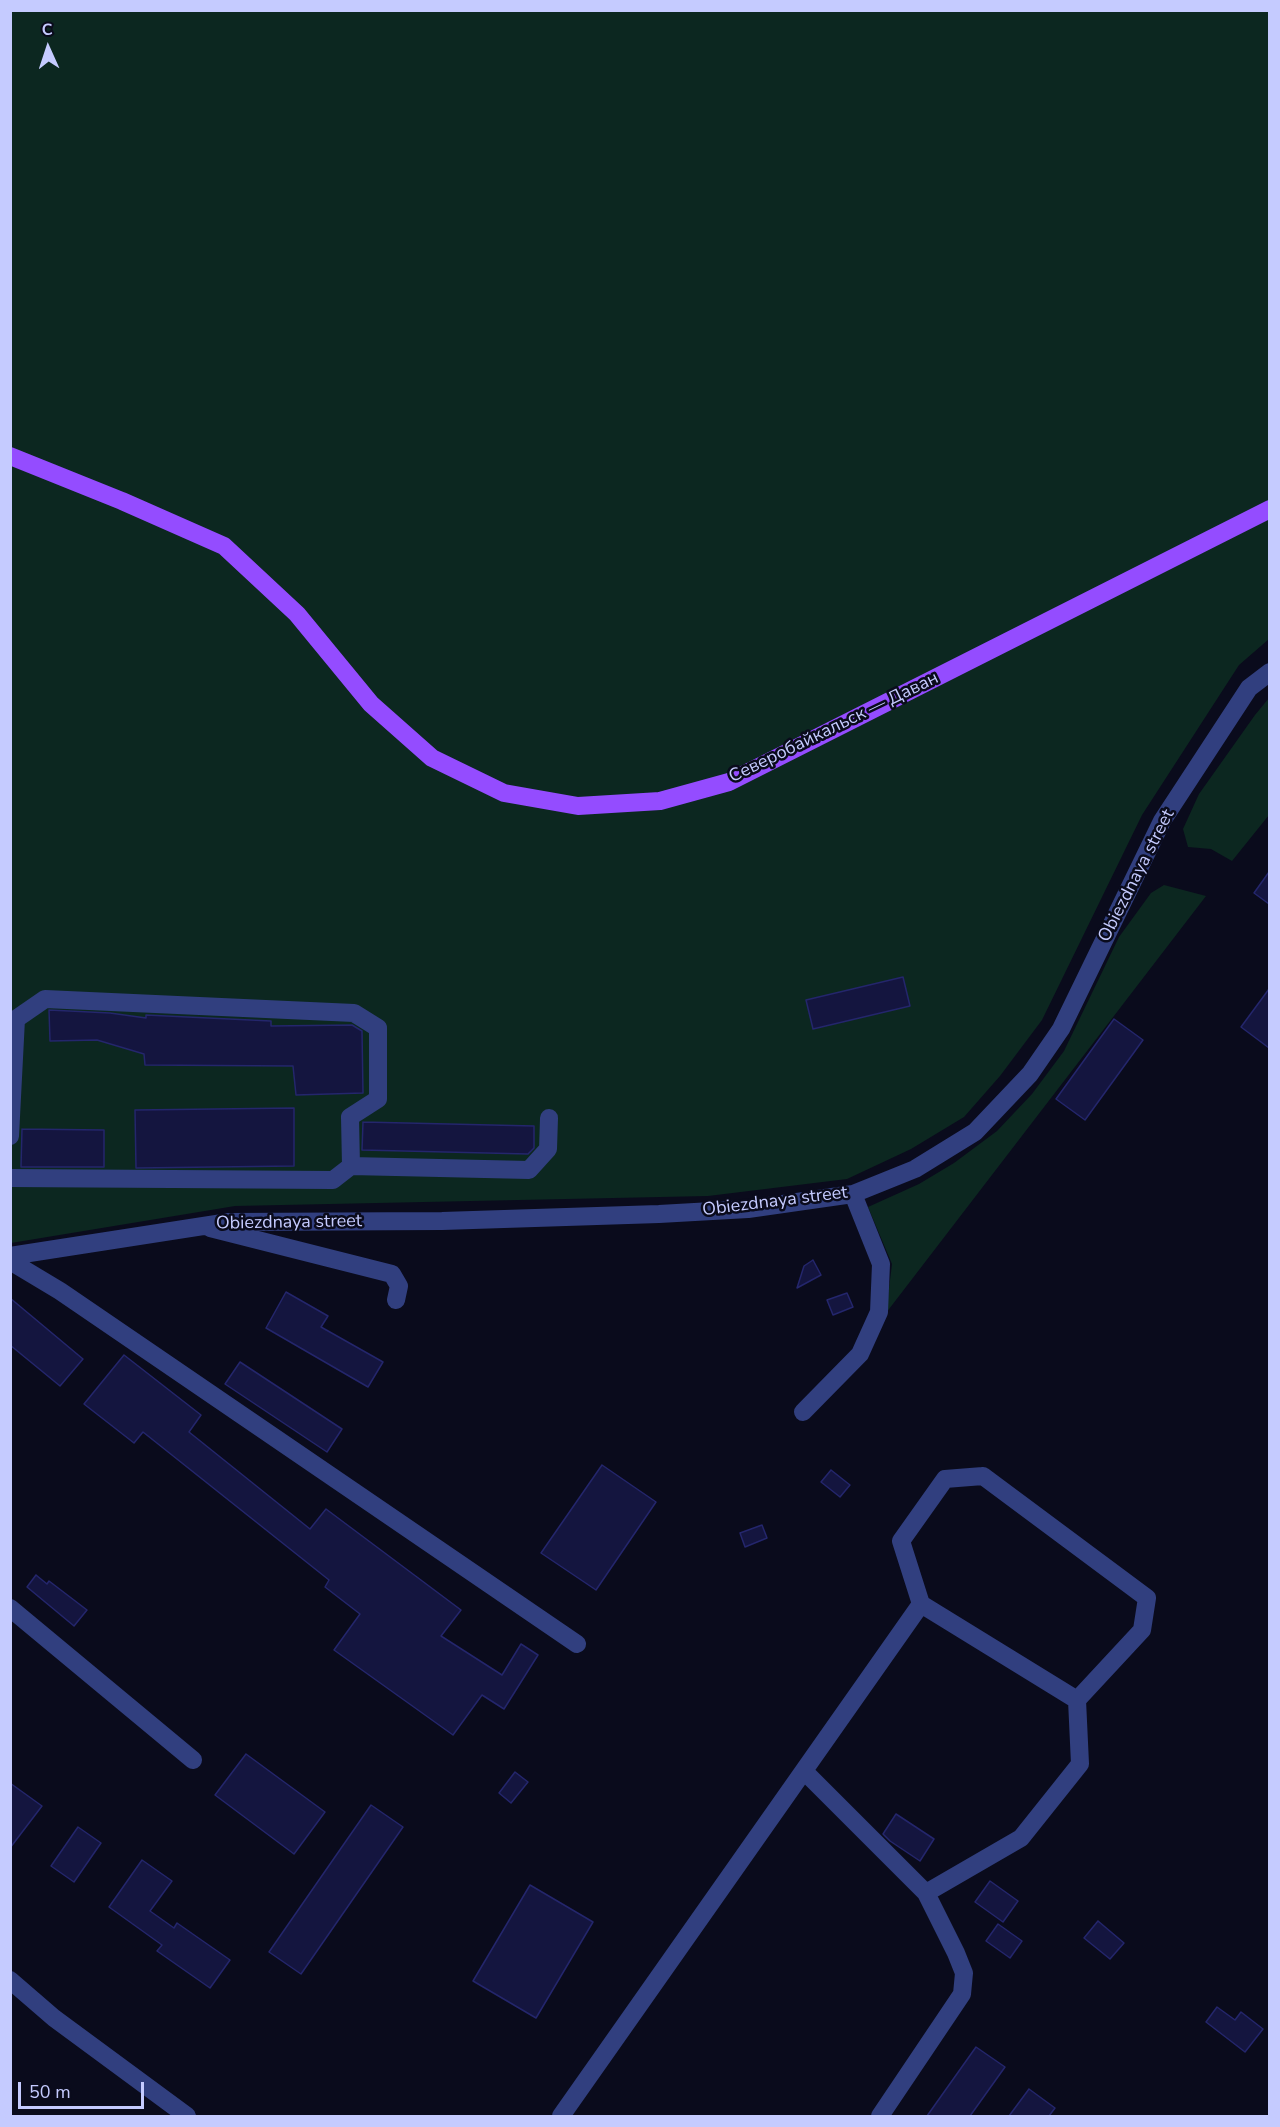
<!DOCTYPE html>
<meta charset="utf-8">
<style>
body{margin:0}
#map{position:relative;width:1280px;height:2127px;overflow:hidden;background:#0a0b1c;font-family:"Nunito Sans",sans-serif}
canvas{display:block}
.frame{position:absolute;inset:0;border:12px solid #c5cbff;pointer-events:none}
.north{position:absolute;left:18px;top:18px;width:60px;height:60px;-webkit-text-stroke:4px #0a0b1c;paint-order:stroke;rotate:357deg;font-size:16px;font-weight:700;line-height:24px;text-align:center;color:#c5cbff}
.north::after{content:'';display:block;margin:auto;width:21px;height:27px;background:#c5cbff;clip-path:polygon(50% 0,100% 100%,50% 72%,0 100%)}
.scale{position:absolute;left:18px;top:2082px;width:126px;height:27px;box-sizing:border-box;border:3px solid #c5cbff;border-top:0;padding-left:8px;font-size:18px;line-height:21px;white-space:nowrap;color:#c5cbff;-webkit-text-stroke:4px #0a0b1c;paint-order:stroke}
</style>
<div id="map">
<canvas width="1280" height="2127"></canvas>
<div class="frame"></div>
<div class="north">С</div>
<div class="scale">50 m</div>
</div>
<script>
const ctx = document.querySelector('canvas').getContext('2d');
ctx.lineJoin = 'round';
function fillPath(path, color) { ctx.fillStyle = color; ctx.fill(path, 'evenodd'); }
const poly = rows => new Path2D(rows.map(r => 'M' + r).join(''));
function stroke(path, color, width, dash) { ctx.strokeStyle = color; ctx.lineWidth = width; ctx.lineCap = dash ? 'butt' : 'round'; ctx.setLineDash(dash || []); ctx.stroke(path); }
function drawText(font, color, halo, rows, align = 'center') {
  ctx.font = font + ' "Nunito Sans",sans-serif'; ctx.lineWidth = 5; ctx.setLineDash([]); ctx.textBaseline = 'middle'; ctx.strokeStyle = halo; ctx.fillStyle = color; for (const [text, x, y, turn = 0] of rows) {
    ctx.save(); ctx.translate(x, y); ctx.rotate((+turn || 0) * Math.PI / 180); ctx.textAlign = isNaN(turn) ? turn : align; if (halo) ctx.strokeText(text, 0, 0); ctx.fillText(text, 0, 0); ctx.restore();
  }
}
const green = poly([
 [11,11,1269,11,1269,639,1239,665,1142,815,1042,1020,1000,1076,964,1117,911,1149,847,1179,708,1196,235,1206,11,1243],
 [1269,698,1269,815,1232,861,1211,849,1188,847,1183,829,1199,794,1255,715],
 [1164,885,1206,896,886,1313,892,1264,868,1207,919,1184,954,1163,997,1131,1032,1094,1064,1051,1119,937,1151,893]
]);
const building = poly([
 [1269,872,1269,904,1254,893,1269,872],
 [903,977,910,1006,813,1029,806,1000,903,977],
 [1269,989,1269,1048,1241,1027,1269,989],
 [49,1010,110,1013,146,1018,146,1015,271,1021,271,1026,352,1025,362,1031,363,1093,296,1095,293,1066,145,1065,144,1054,97,1040,50,1041,49,1010],
 [1114,1019,1143,1040,1085,1120,1056,1099,1114,1019],
 [294,1108,294,1166,136,1168,135,1110,294,1108],
 [363,1122,534,1126,534,1148,528,1154,362,1150,363,1122],
 [22,1129,104,1130,104,1167,21,1167,22,1129],
 [813,1260,821,1275,797,1288,804,1266,813,1260],
 [286,1292,328,1316,321,1327,383,1362,368,1387,266,1328,286,1292],
 [847,1293,853,1307,833,1315,827,1300,847,1293],
 [10,1298,83,1359,60,1386,10,1345,10,1298],
 [124,1355,201,1415,189,1432,310,1529,326,1509,461,1610,441,1636,502,1675,521,1644,538,1655,504,1709,482,1695,453,1735,334,1650,360,1614,325,1587,329,1580,143,1432,134,1443,84,1404,124,1355],
 [240,1362,342,1429,327,1452,225,1384,240,1362],
 [602,1465,656,1502,596,1590,541,1553,602,1465],
 [831,1470,850,1485,840,1497,821,1482,831,1470],
 [762,1525,767,1538,745,1547,740,1533,762,1525],
 [36,1575,47,1584,49,1581,87,1610,74,1626,27,1587,36,1575],
 [246,1754,325,1812,294,1854,215,1795,246,1754],
 [515,1772,528,1782,511,1803,499,1793,515,1772],
 [10,1783,42,1806,10,1848,10,1783],
 [371,1805,403,1827,301,1974,269,1952,371,1805],
 [896,1814,934,1839,920,1861,890,1841,883,1834,896,1814],
 [78,1827,101,1843,74,1882,51,1866,78,1827],
 [142,1860,172,1881,150,1911,174,1928,177,1923,230,1960,210,1988,157,1951,162,1945,109,1907,142,1860],
 [990,1881,1018,1901,1003,1922,975,1902,990,1881],
 [530,1885,593,1922,536,2018,473,1981,530,1885],
 [1098,1921,1124,1943,1110,1959,1084,1938,1098,1921],
 [998,1924,1022,1941,1010,1958,986,1941,998,1924],
 [1217,2007,1235,2020,1241,2012,1263,2029,1245,2052,1206,2022,1217,2007],
 [976,2047,1005,2067,970,2116,927,2116,976,2047],
 [1029,2089,1055,2108,1049,2116,1009,2116,1029,2089]
]);
const minor = poly([
 [10,1136,16,1019,45,999,354,1013,378,1028,378,1099,350,1117,351,1166,333,1180,10,1178],
 [351,1166,529,1170,548,1149,549,1118],
 [210,1228,392,1274,399,1286,396,1300],
 [10,1256,229,1222,442,1221,659,1214,748,1209,853,1194,915,1169,975,1132,1030,1074,1061,1029,1162,821,1249,688,1270,672],
 [10,1261,60,1291,577,1644],
 [803,1412,860,1354,879,1312,881,1264,853,1194],
 [983,1476,1147,1598,1142,1630,1077,1700,921,1604,901,1541,945,1479,983,1476],
 [10,1608,193,1760],
 [804,1771,926,1893,1021,1838,1080,1764,1077,1700],
 [10,1980,54,2018,187,2116],
 [561,2116,921,1604],
 [880,2116,962,1994,964,1973,956,1953,926,1893]
]);
const major = poly([
 [10,456,122,501,224,546,297,614,371,704,432,758,504,793,578,806,660,801,729,782,1270,509]
]);
const streetNames = [
 ["Северобайкальск — Даван",834,728,-26],
 ["Obiezdnaya street",1137,876,-63],
 ["Obiezdnaya street",775,1202,-7],
 ["Obiezdnaya street",289,1223,-1]
];
fillPath(green, '#0c2720');
fillPath(building, '#14153f');
stroke(building, '#24266c', 1.5);
stroke(minor, '#313f7f', 18);
stroke(major, '#944cff', 18);
drawText('18px', '#c5cbff', '#0a0b1c', streetNames);
</script>
